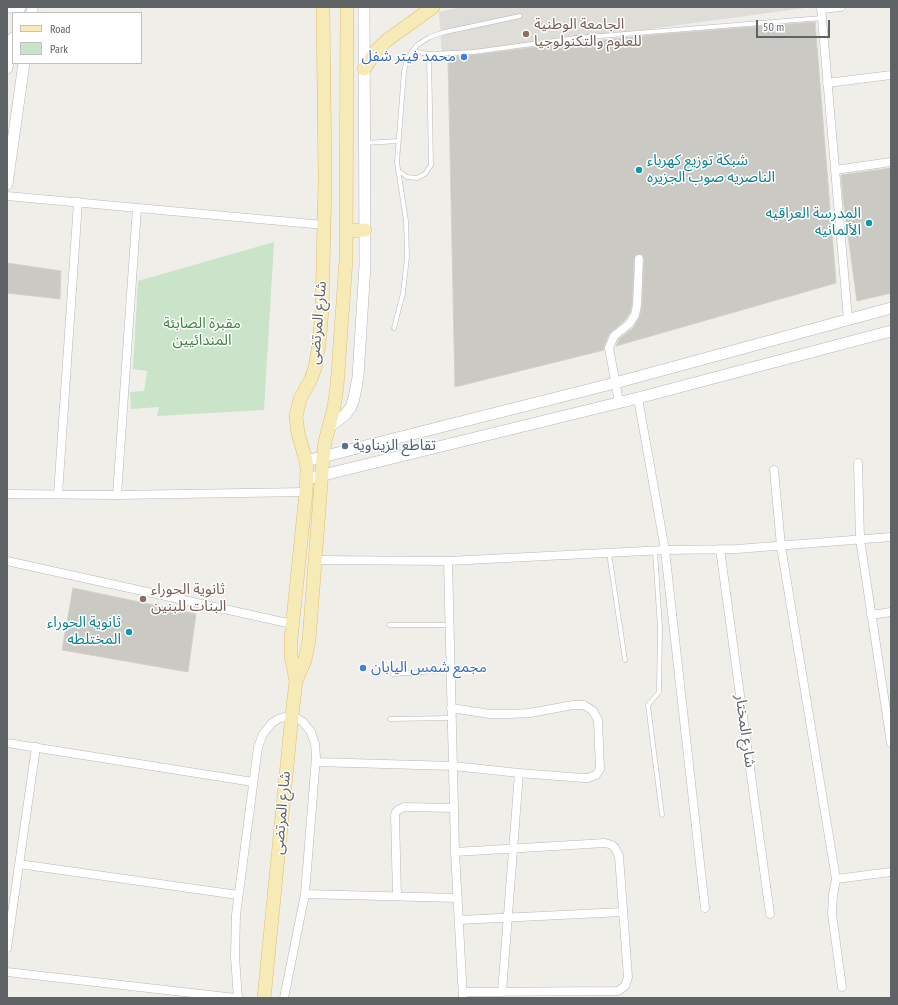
<!DOCTYPE html>
<meta charset="utf-8">
<style>
body{margin:0}
#map{position:relative;width:898px;height:1005px;overflow:hidden;background:#f0eee8;font-family:"PT Sans Narrow",sans-serif}
canvas{display:block}
.frame{position:absolute;inset:0;border:8px solid #5f6366;pointer-events:none}
.legend{position:absolute;left:12px;top:12px;width:130px;height:52px;box-sizing:border-box;background:#fff;border:1px solid #bfc1c2;margin:0;padding:5px 7px;list-style:none;font-size:12px;color:#5f6366}
.legend li{display:flex;align-items:center;gap:8px;height:20px}
.legend b{width:20px;border:1px solid #bfc1c2}
.scale{position:absolute;left:756px;top:20px;width:74px;height:18px;box-sizing:border-box;border:2px solid #5f6366;border-top:0;padding-left:5px;font-size:12px;line-height:14px;white-space:nowrap;color:#5f6366;-webkit-text-stroke:3px #fff;paint-order:stroke}
</style>
<div id="map">
<canvas width="898" height="1005"></canvas>
<div class="frame"></div>
<ul class="legend">
<li><b style="height:5px;background:#f6eab7"></b>Road</li>
<li><b style="height:11px;background:#c9e4c8"></b>Park</li>
</ul>
<div class="scale">50 m</div>
</div>
<script>
const ctx = document.querySelector('canvas').getContext('2d');
ctx.lineJoin = 'round';
function fillPath(path, color) { ctx.fillStyle = color; ctx.fill(path, 'evenodd'); }
const poly = rows => new Path2D(rows.map(r => 'M' + r).join(''));
function stroke(path, color, width, dash) { ctx.strokeStyle = color; ctx.lineWidth = width; ctx.lineCap = dash ? 'butt' : 'round'; ctx.setLineDash(dash || []); ctx.stroke(path); }
function drawText(font, color, halo, rows, align = 'center') {
  ctx.font = font + ' "PT Sans Narrow","Noto Sans Arabic",sans-serif'; ctx.lineWidth = 3; ctx.setLineDash([]); ctx.textBaseline = 'middle'; ctx.strokeStyle = halo; ctx.fillStyle = color; for (const [text, x, y, turn = 0] of rows) {
    ctx.save(); ctx.translate(x, y); ctx.rotate((+turn || 0) * Math.PI / 180); ctx.textAlign = isNaN(turn) ? turn : align; if (halo) ctx.strokeText(text, 0, 0); ctx.fillText(text, 0, 0); ctx.restore();
  }
}
const education = poly([
 [462,7,805,7,805,8,442,57,439,12]
]);
const green = poly([
 [274,242,264,410,157,416,159,407,131,409,130,392,144,391,147,371,133,369,138,281]
]);
const building = poly([
 [815,22,836,283,616,346,619,339,633,328,640,316,642,305,644,259,642,255,637,254,634,259,632,304,630,313,625,320,609,334,604,346,604,350,455,387,448,57,474,55,536,47,652,35,815,22],
 [891,168,891,293,857,301,843,199,841,175,891,168],
 [7,263,61,271,60,299,7,293,7,263],
 [73,588,196,614,188,672,62,650,73,588]
]);
const lane = poly([
 [412,51,429,54,474,52,576,38,822,18],
 [365,143,399,141],
 [398,170,407,177,417,178,425,174,431,165,429,54],
 [394,328,403,293,407,257,406,221,397,162,404,72,407,59,417,45,430,37,445,32,520,16],
 [655,551,660,628,659,692,648,705,662,815],
 [609,553,625,660],
 [389,625,449,625],
 [393,674,450,670],
 [390,719,451,718]
]);
const street = poly([
 [821,7,848,319],
 [7,8,19,10],
 [821,9,841,7],
 [827,83,891,75],
 [835,170,891,162],
 [7,196,324,225],
 [638,398,665,550,705,908],
 [619,402,609,348,614,336,629,324,635,315,637,305,639,259],
 [858,463,860,539,891,743],
 [774,470,781,546,836,879,833,895,832,914,842,987],
 [7,494,117,495,306,492],
 [58,494,78,202],
 [117,495,137,208],
 [720,549,770,914],
 [315,560,448,561,665,550,737,549,891,537],
 [7,561,292,624],
 [448,561,455,852,463,998],
 [871,615,891,612],
 [7,743,253,782],
 [316,762,453,766,519,773,583,778,588,778,596,775,600,769,598,720,593,711,584,705,573,705,530,713,510,714,490,714,451,708],
 [455,852,605,843,612,845,615,848,619,856,628,977,625,986,618,991,463,992],
 [19,864,238,895],
 [836,879,891,872],
 [305,894,458,898],
 [397,896,395,815,396,812,398,810,404,807,454,808],
 [459,920,623,912],
 [7,948,36,747],
 [7,972,236,998],
 [502,992,519,773],
 [238,998,235,957,236,915,258,747,263,734,272,723,278,719,292,715,303,722,311,732,315,744,316,757,305,894,284,998]
]);
const secondary = poly([
 [32,7,32,13],
 [18,13,20,7],
 [7,68,13,38],
 [7,184,24,63],
 [329,427,345,415,351,407,354,398,358,377,365,265,364,7],
 [306,461,615,383,891,308],
 [307,479,638,398,891,331]
]);
const primary = poly([
 [364,69,376,51,386,41,433,7],
 [346,231,365,230],
 [296,681,291,655,291,639,306,492,307,469,306,461,298,433,296,416,300,399,311,379,315,368,319,344,322,310,325,180,323,7],
 [264,998,292,715,296,681,305,660,309,640,323,457,325,442,334,407,337,386,346,260,347,7]
]);
const markers = [
 [526,34,4,"#8d6e63"],
 [464,57,4,"#3f7fe0"],
 [639,170,4,"#0f9aa8"],
 [869,223,4,"#0f9aa8"],
 [345,446,4,"#5c6f8a"],
 [143,599,4,"#8d6e63"],
 [129,632,4,"#0f9aa8"],
 [363,668,4,"#3f7fe0"]
];
const educationNames = [
 ["الجامعة الوطنية",534,25],
 ["للعلوم والتكنولوجيا",534,42],
 ["ثانوية الحوراء",151,590],
 ["البنات للبنين",151,607]
];
const shopNames = [
 ["محمد فيتر شفل",456,57],
 ["مجمع شمس اليابان",371,668,"left"]
];
const cultureNames = [
 ["شبكة توزيع كهرباء",647,161,"left"],
 ["الناصريه صوب الجزيره",647,178,"left"],
 ["المدرسة العراقيه",861,214],
 ["الألمانيه",861,231],
 ["ثانوية الحوراء",121,623],
 ["المختلطه",121,640]
];
const streetNames = [
 ["شارع المرتضى",318,323,-85],
 ["شارع المختار",745,731,82],
 ["شارع المرتضى",282,813,-85]
];
const parkNames = [
 ["مقبرة الصابئة",202,324],
 ["المندائيين",202,341]
];
const serviceNames = [
 ["تقاطع الزيناوية",353,446]
];
fillPath(education, '#dfddd7');
fillPath(green, '#c9e4c8');
fillPath(building, '#cbc9c4');
stroke(building, '#d4cfc7', 1);
stroke(lane, '#b5b8bb', 5);
stroke(street, '#b5b8bb', 9);
stroke(secondary, '#b4b7bb', 12);
stroke(primary, '#e2be6f', 14);
stroke(lane, '#fff', 4);
stroke(street, '#fff', 8);
stroke(secondary, '#fff', 11);
stroke(primary, '#f6eab7', 13);
for (const [x, y, r, color] of markers) { const dot = new Path2D(); dot.arc(x, y, r, 0, 2 * Math.PI); ctx.fillStyle = color; ctx.fill(dot); stroke(dot, '#fff', 1.5); }
drawText('15px', '#785e54', '#fff', educationNames, 'left');
drawText('15px', '#366cbe', '#fff', shopNames, 'right');
drawText('15px', '#0d838f', '#fff', cultureNames, 'right');
drawText('15px', '#5f6366', '#fff', streetNames);
drawText('15px', '#418442', '#fff', parkNames);
drawText('15px', '#4e5e75', '#fff', serviceNames, 'left');
</script>
